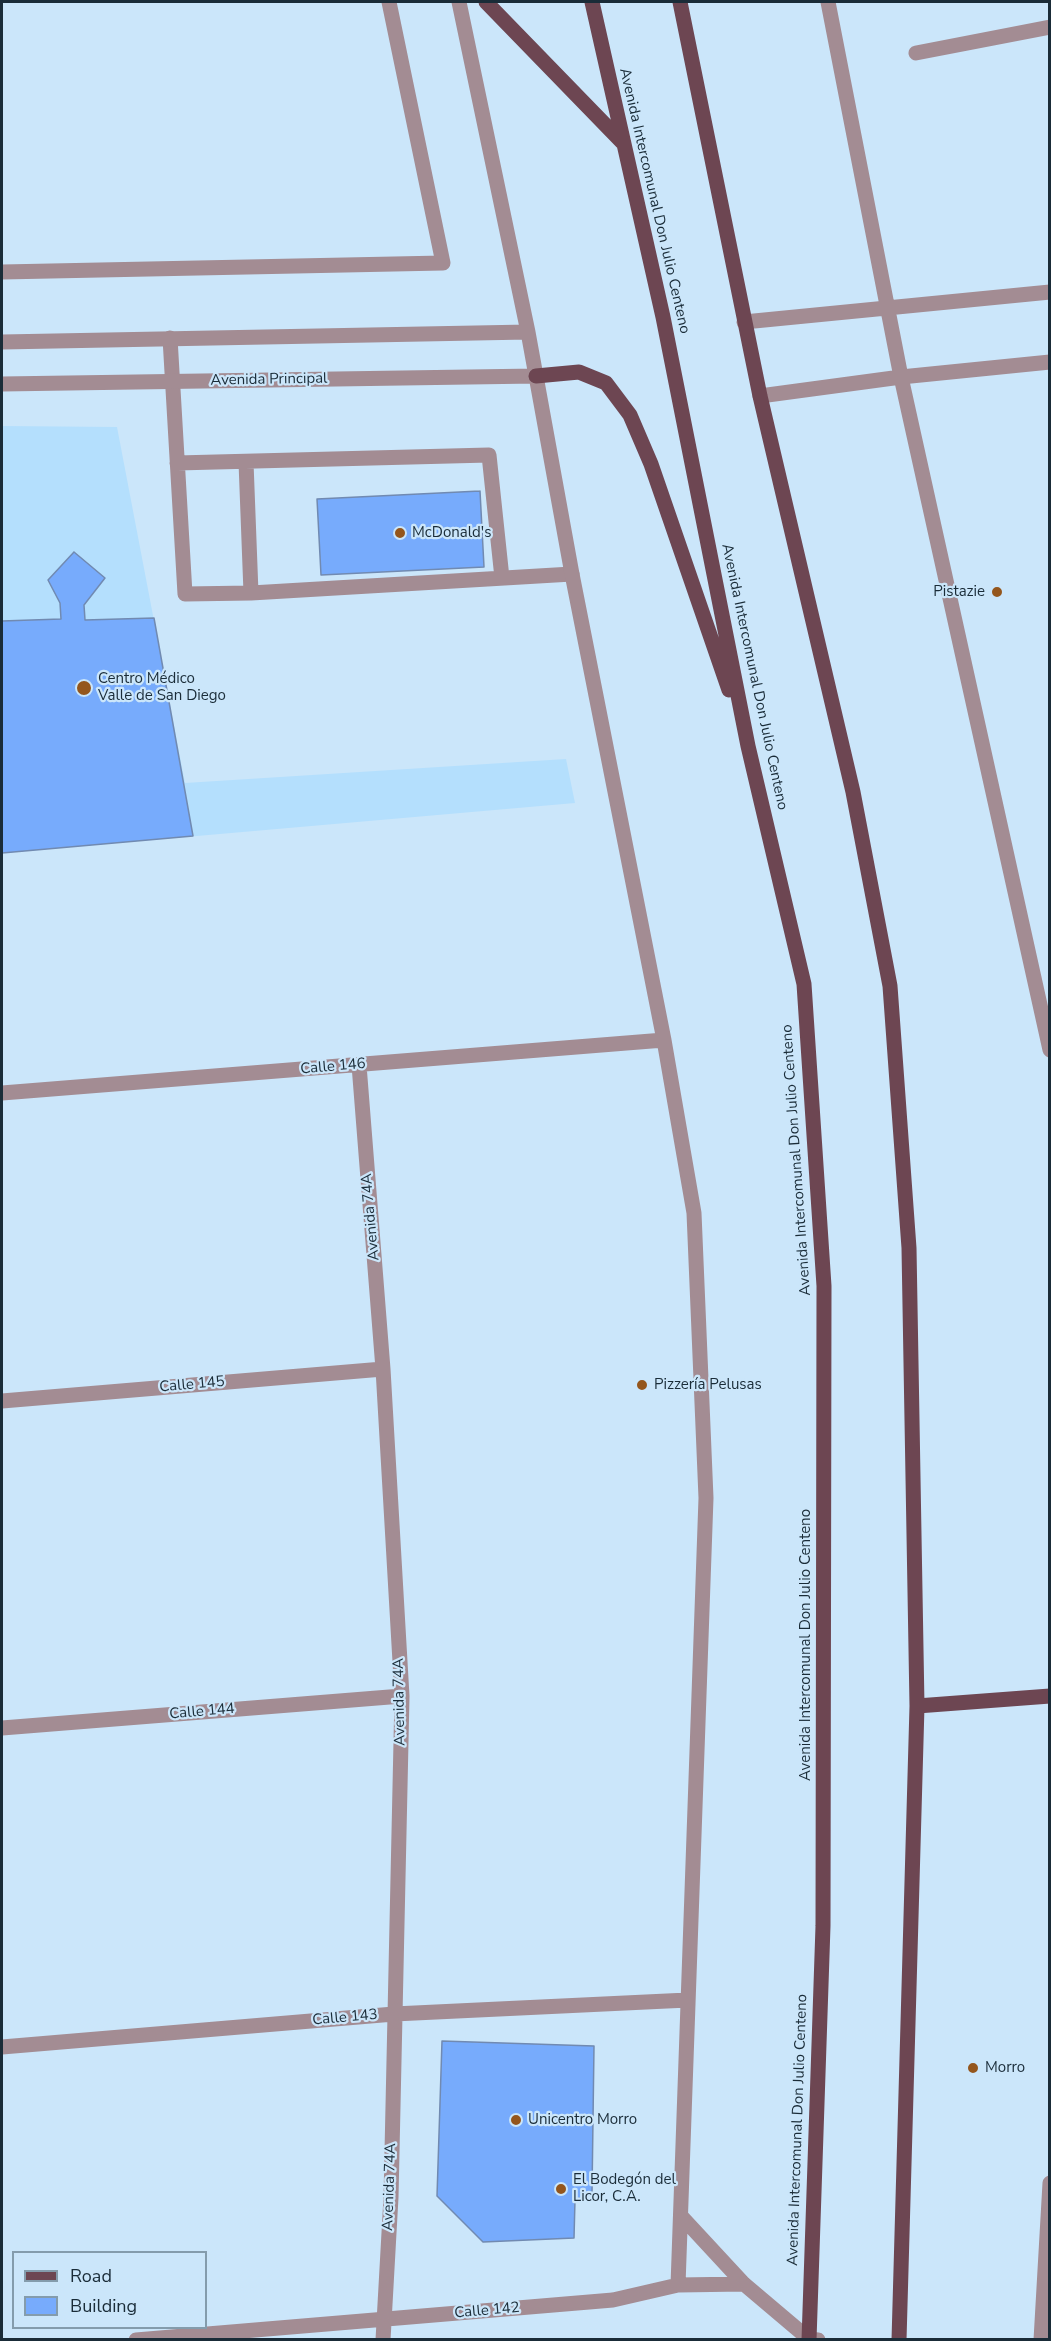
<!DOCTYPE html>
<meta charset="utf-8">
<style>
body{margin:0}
#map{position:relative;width:1051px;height:2341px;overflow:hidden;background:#cbe6fa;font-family:"Nunito Sans",sans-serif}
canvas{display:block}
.frame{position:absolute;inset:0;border:3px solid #1a2c38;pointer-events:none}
.legend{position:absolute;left:12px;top:2251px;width:195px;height:78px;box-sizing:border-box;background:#cbe6fa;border:2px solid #849cac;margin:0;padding:8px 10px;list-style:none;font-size:18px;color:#1a2c38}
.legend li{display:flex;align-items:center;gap:12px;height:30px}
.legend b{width:30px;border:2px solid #849cac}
</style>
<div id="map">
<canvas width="1051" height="2341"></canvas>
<div class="frame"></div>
<ul class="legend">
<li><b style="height:8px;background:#6d4652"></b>Road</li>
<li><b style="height:16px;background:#77abfc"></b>Building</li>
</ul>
</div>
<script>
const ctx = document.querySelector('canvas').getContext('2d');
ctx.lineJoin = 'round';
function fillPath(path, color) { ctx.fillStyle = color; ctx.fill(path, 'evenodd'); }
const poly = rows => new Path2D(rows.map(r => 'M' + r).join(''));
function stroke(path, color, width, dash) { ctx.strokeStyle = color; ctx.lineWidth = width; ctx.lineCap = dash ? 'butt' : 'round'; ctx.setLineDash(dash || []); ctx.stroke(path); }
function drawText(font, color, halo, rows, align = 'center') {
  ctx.font = font + ' "Nunito Sans",sans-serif'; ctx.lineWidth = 4.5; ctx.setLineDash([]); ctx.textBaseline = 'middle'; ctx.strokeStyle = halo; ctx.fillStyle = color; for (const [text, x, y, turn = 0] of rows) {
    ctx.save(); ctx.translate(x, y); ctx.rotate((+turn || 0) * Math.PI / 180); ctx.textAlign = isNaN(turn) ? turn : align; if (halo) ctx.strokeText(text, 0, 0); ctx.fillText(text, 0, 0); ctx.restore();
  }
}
const built = poly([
 [2,426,117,427,185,783,566,759,575,803,2,853]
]);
const building = poly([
 [480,491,484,567,321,575,317,499,480,491],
 [74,552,105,578,84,605,85,620,154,618,193,836,2,853,2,621,61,619,60,603,48,580,74,552],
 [442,2041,594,2046,592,2193,575,2200,574,2238,483,2242,437,2196,442,2041]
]);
const service = poly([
 [2,272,443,263,389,2],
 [170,338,185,594,251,593,572,574],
 [246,462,251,593],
 [177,463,489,455,502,578]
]);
const minor = poly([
 [459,2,528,332,572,574,664,1040,694,1213,706,1498,678,2285],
 [828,2,901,377,1050,1050],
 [916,53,1050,27],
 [744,322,1050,292],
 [2,342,528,332],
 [2,384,536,376],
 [760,396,901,377,1050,362],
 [359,1065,383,1369,402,1696,391,2197,383,2340],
 [2,1093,664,1040],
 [2,1401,383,1369],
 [2,1728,402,1696],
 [2,2047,394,2014,688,2000],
 [681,2216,744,2284,809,2339,818,2340],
 [136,2340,613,2300,678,2285,744,2284],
 [1041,2340,1050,2183]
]);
const primary = poly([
 [486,2,622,142],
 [592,2,663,317,748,746,804,984,824,1286,823,1926,809,2340],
 [680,2,760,396,853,792,890,986,909,1248,917,1706,899,2340],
 [536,376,579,372,606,383,630,415,651,464,729,690],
 [917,1706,1050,1696]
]);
const markers = [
 [400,533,6,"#94561c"],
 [997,592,6,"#94561c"],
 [84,688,8,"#94561c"],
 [642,1385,6,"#94561c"],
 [973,2068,6,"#94561c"],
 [516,2120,6,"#94561c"],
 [561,2189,6,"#94561c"]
];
const streetNames = [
 ["Avenida Intercomunal Don Julio Centeno",654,201,77],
 ["Avenida Principal",269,380,-1],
 ["Avenida Intercomunal Don Julio Centeno",754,677,78],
 ["Calle 146",333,1067,-5],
 ["Avenida Intercomunal Don Julio Centeno",797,1160,-94],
 ["Avenida 74A",371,1217,-95],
 ["Calle 145",192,1385,-5],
 ["Avenida Intercomunal Don Julio Centeno",806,1645,-90],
 ["Avenida 74A",400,1702,-91],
 ["Calle 144",202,1712,-5],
 ["Calle 143",345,2018,-5],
 ["Avenida Intercomunal Don Julio Centeno",798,2130,-88],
 ["Avenida 74A",390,2187,-88],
 ["Calle 142",487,2311,-5]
];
const poiNames = [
 ["McDonald's",412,533],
 ["Pistazie",985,592,"right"],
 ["Centro Médico",98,679],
 ["Valle de San Diego",98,696],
 ["Pizzería Pelusas",654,1385],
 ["Morro",985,2068],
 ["Unicentro Morro",528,2120],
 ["El Bodegón del",573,2180],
 ["Licor, C.A.",573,2197]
];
fillPath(built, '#b4dffd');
fillPath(building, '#77abfc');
stroke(building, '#718ab1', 1.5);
stroke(service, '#a38c93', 15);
stroke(minor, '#a38c93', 15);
stroke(primary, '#6d4652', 15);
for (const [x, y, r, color] of markers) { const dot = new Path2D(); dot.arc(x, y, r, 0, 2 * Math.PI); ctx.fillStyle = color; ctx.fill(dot); stroke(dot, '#cbe6fa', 2); }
drawText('15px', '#1a2c38', '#cbe6fa', streetNames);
drawText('15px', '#1a2c38', '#cbe6fa', poiNames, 'left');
</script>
